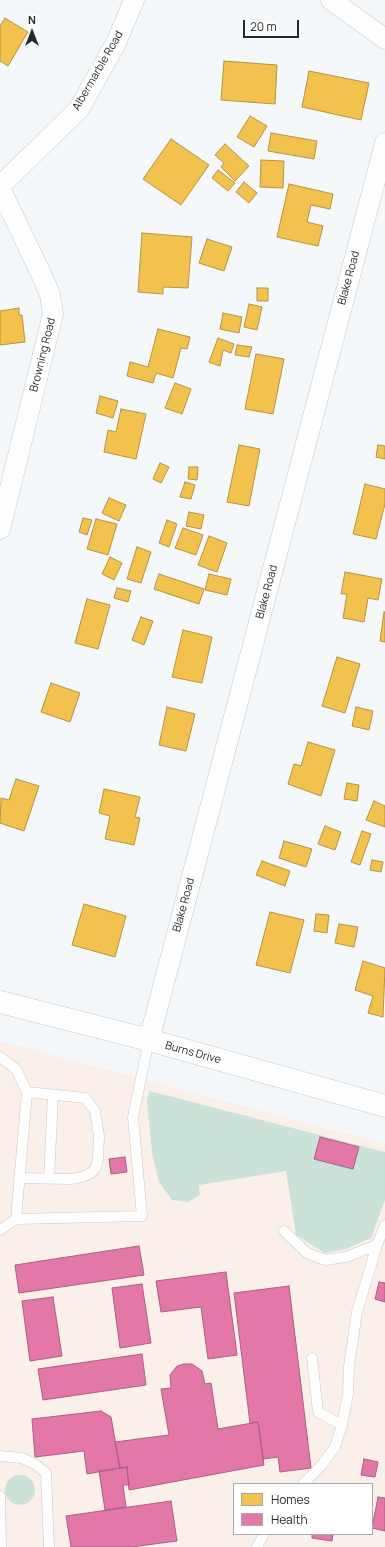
<!DOCTYPE html>
<style>
body{margin:0}
#map{position:relative;width:385px;height:1547px;overflow:hidden;background:#f5f8fb;font-family:Manrope,sans-serif}
canvas{display:block}
.legend{position:absolute;left:233px;top:1483px;width:140px;height:52px;box-sizing:border-box;background:#fff;border:1px solid #a8a9a9;margin:0;padding:5px 7px;list-style:none;font-size:12px;color:#262829}
.legend li{display:flex;align-items:center;gap:8px;height:20px}
.legend b{width:20px;border:1px solid #a8a9a9}
.north{position:absolute;left:12px;top:12px;width:40px;height:40px;-webkit-text-stroke:3px #fff;paint-order:stroke;rotate:0deg;font-size:11px;font-weight:700;line-height:16px;text-align:center;color:#262829}
.north::after{content:'';display:block;margin:auto;width:14px;height:18px;background:#262829;clip-path:polygon(50% 0,100% 100%,50% 72%,0 100%)}
.scale{position:absolute;left:243px;top:20px;width:56px;height:18px;box-sizing:border-box;border:2px solid #262829;border-top:0;padding-left:5px;font-size:12px;line-height:14px;white-space:nowrap;color:#262829;-webkit-text-stroke:3px #fff;paint-order:stroke}
</style>
<div id="map">
<canvas width="385" height="1547"></canvas>
<ul class="legend">
<li><b style="height:11px;background:#f2c14e"></b>Homes</li>
<li><b style="height:11px;background:#e377a8"></b>Health</li>
</ul>
<div class="north">N</div>
<div class="scale">20 m</div>
</div>
<script>
const ctx = document.querySelector('canvas').getContext('2d');
ctx.lineJoin = 'round';
function fillPath(path, color) { ctx.fillStyle = color; ctx.fill(path, 'evenodd'); }
const poly = rows => new Path2D(rows.map(r => 'M' + r).join(''));
function stroke(path, color, width, dash) { ctx.strokeStyle = color; ctx.lineWidth = width; ctx.lineCap = dash ? 'butt' : 'round'; ctx.setLineDash(dash || []); ctx.stroke(path); }
function drawText(font, color, halo, rows, align = 'center') {
  ctx.font = font + ' Manrope,sans-serif'; ctx.lineWidth = 4; ctx.setLineDash([]); ctx.textBaseline = 'middle'; ctx.strokeStyle = halo; ctx.fillStyle = color; for (const [text, x, y, turn = 0] of rows) {
    ctx.save(); ctx.translate(x, y); ctx.rotate((+turn || 0) * Math.PI / 180); ctx.textAlign = isNaN(turn) ? turn : align; if (halo) ctx.strokeText(text, 0, 0); ctx.fillText(text, 0, 0); ctx.restore();
  }
}
const medical = poly([
 [0,1041,385,1144,385,1547,0,1547],
 [234,1484,372,1484,372,1534,234,1534]
]);
const green = poly([
 [150,1091,385,1152,385,1200,371,1238,346,1249,325,1253,296,1235,286,1171,199,1185,200,1195,188,1202,172,1200,159,1182,152,1153,147,1100],
 '5 1490a15 15 0 1 1 30 0a15 15 0 1 1-30 0Z'
]);
const homes = poly([
 [5,18,28,32,8,66,0,61,0,26,5,18],
 [224,61,277,65,275,104,221,100,224,61],
 [309,71,369,83,361,120,302,107,309,71],
 [250,116,267,126,254,147,237,137,250,116],
 [271,133,317,141,314,159,268,151,271,133],
 [171,139,209,165,181,205,143,179,171,139],
 [225,144,249,166,235,181,221,167,224,163,215,155,225,144],
 [261,160,284,161,283,188,260,187,261,160],
 [218,170,235,183,228,191,212,178,218,170],
 [244,182,257,193,249,203,236,192,244,182],
 [289,184,333,194,330,209,311,205,307,222,323,226,318,246,277,237,289,184],
 [142,233,192,237,188,288,163,287,163,294,138,292,142,233],
 [207,239,232,247,224,271,199,263,207,239],
 [257,288,268,288,268,301,257,301,257,288],
 [249,304,262,307,257,330,244,327,249,304],
 [19,308,19,315,22,315,25,342,0,345,0,311,19,308],
 [223,313,242,317,239,333,220,329,223,313],
 [158,329,190,337,187,349,181,348,173,378,156,373,153,383,127,376,130,362,148,367,158,329],
 [218,338,234,344,231,353,223,350,220,366,209,362,218,338],
 [237,345,252,347,249,357,235,355,237,345],
 [256,354,284,359,273,414,245,409,256,354],
 [175,383,191,389,182,414,165,408,175,383],
 [100,396,118,401,113,418,96,413,100,396],
 [121,409,146,414,136,459,104,452,108,430,116,432,121,409],
 [239,445,260,449,249,506,227,502,239,445],
 [378,445,385,446,385,459,376,457,378,445],
 [160,463,169,467,161,483,153,479,160,463],
 [189,467,198,467,197,480,188,479,189,467],
 [185,482,195,485,191,499,180,497,185,482],
 [365,484,385,489,385,504,376,539,353,534,365,484],
 [109,498,126,505,119,521,102,513,109,498],
 [189,512,204,515,201,529,186,526,189,512],
 [83,518,92,520,87,535,79,532,83,518],
 [96,519,117,524,108,555,87,549,96,519],
 [167,520,177,524,169,547,159,543,167,520],
 [183,528,203,535,196,555,175,548,183,528],
 [209,536,227,543,217,572,198,565,209,536],
 [137,547,151,552,141,583,127,579,137,547],
 [110,557,122,563,114,580,102,574,110,557],
 [345,572,382,579,378,600,368,598,364,622,343,618,347,594,341,594,345,572],
 [159,574,204,589,199,604,154,589,159,574],
 [209,574,231,579,227,595,205,590,209,574],
 [117,588,131,591,128,602,114,598,117,588],
 [87,599,110,605,98,649,75,643,87,599],
 [384,612,385,612,385,642,380,641,384,612],
 [141,617,153,621,144,645,132,640,141,617],
 [183,630,212,637,202,683,172,677,183,630],
 [337,657,360,664,345,713,322,706,337,657],
 [51,683,80,693,70,722,41,712,51,683],
 [167,707,195,714,186,751,159,745,167,707],
 [356,707,373,711,369,730,352,726,356,707],
 [308,742,335,750,321,796,288,784,294,764,301,766,308,742],
 [16,779,39,786,24,831,0,823,1,798,9,800,16,779],
 [347,783,359,785,357,801,344,799,347,783],
 [104,789,140,797,135,817,140,818,134,845,105,839,110,816,99,813,104,789],
 [374,801,385,806,385,827,366,820,374,801],
 [325,826,341,832,335,850,318,844,325,826],
 [362,831,371,834,360,865,351,862,362,831],
 [284,841,312,849,306,867,279,858,284,841],
 [372,860,383,862,381,872,370,870,372,860],
 [262,861,290,871,285,886,256,875,262,861],
 [84,904,126,916,115,957,72,945,84,904],
 [270,912,304,920,290,973,256,965,270,912],
 [316,914,329,915,327,933,314,931,316,914],
 [339,924,358,927,354,947,335,943,339,924],
 [363,961,385,968,383,1017,368,1013,373,996,355,990,363,961]
]);
const health = poly([
 [320,1137,359,1147,353,1169,314,1159,320,1137],
 [125,1157,127,1172,111,1174,109,1159,125,1157],
 [139,1246,144,1275,19,1293,15,1265,139,1246],
 [226,1272,237,1355,208,1359,201,1307,161,1312,156,1281,226,1272],
 [379,1282,385,1283,385,1302,375,1299,379,1282],
 [142,1284,151,1343,120,1348,112,1288,142,1284],
 [289,1286,311,1468,280,1472,278,1457,263,1459,258,1422,250,1423,234,1293,289,1286],
 [53,1297,62,1356,30,1361,22,1301,53,1297],
 [142,1354,146,1385,43,1400,38,1369,142,1354],
 [184,1364,192,1364,202,1371,205,1384,211,1383,218,1429,258,1422,264,1465,129,1490,127,1467,120,1468,115,1442,169,1435,161,1389,171,1388,170,1375,177,1366,184,1364],
 [101,1411,111,1417,120,1468,87,1474,84,1451,35,1457,32,1419,101,1411],
 [364,1459,378,1462,375,1477,361,1475,364,1459],
 [127,1467,129,1485,123,1485,126,1507,105,1510,99,1471,127,1467],
 [378,1497,385,1498,385,1531,372,1528,378,1497],
 [171,1501,177,1541,131,1547,71,1547,66,1516,171,1501],
 [312,1534,333,1534,332,1541,312,1538,312,1534]
]);
const service = poly([
 [0,1057,16,1069,27,1092,16,1219],
 [19,1178,71,1179,82,1177,91,1173,96,1168,98,1158,99,1136,95,1111,85,1098,27,1092],
 [49,1179,53,1095],
 [0,1230,16,1219,142,1216,133,1117,149,1040],
 [284,1231,307,1253,325,1260,346,1257,377,1245],
 [312,1358,318,1412,342,1425],
 [0,1456,22,1458,35,1464,46,1473,49,1547],
 [303,1484,320,1467,335,1447,342,1425,348,1394,349,1366,357,1312,377,1245,385,1225],
 [0,1496,1,1547],
 [257,1547,264,1534]
]);
const minor = poly([
 [331,0,385,39],
 [0,186,79,109,116,43,134,0],
 [0,188,44,280,50,295,53,314,0,529],
 [149,1040,385,143]
]);
const secondary = poly([
 [0,1002,149,1040,385,1106]
]);
const streetNames = [
 ["Albermarble Road",98,71,-60],
 ["Blake Road",349,278,-75],
 ["Browning Road",43,355,-76],
 ["Blake Road",267,592,-75],
 ["Blake Road",184,905,-75],
 ["Burns Drive",193,1053,15]
];
fillPath(medical, '#faf0e9');
fillPath(green, '#cbe2d9');
fillPath(homes, '#f2c14e');
stroke(homes, '#b59343', 1);
fillPath(health, '#e377a8');
stroke(health, '#aa5f82', 1);
stroke(service, '#c6c9cb', 11);
stroke(minor, '#c6c9cb', 21);
stroke(secondary, '#c6c9cb', 23);
stroke(service, '#fefefe', 10);
stroke(minor, '#fefefe', 20);
stroke(secondary, '#fefefe', 22);
drawText('11px', '#262829', '#fff', streetNames);
</script>
